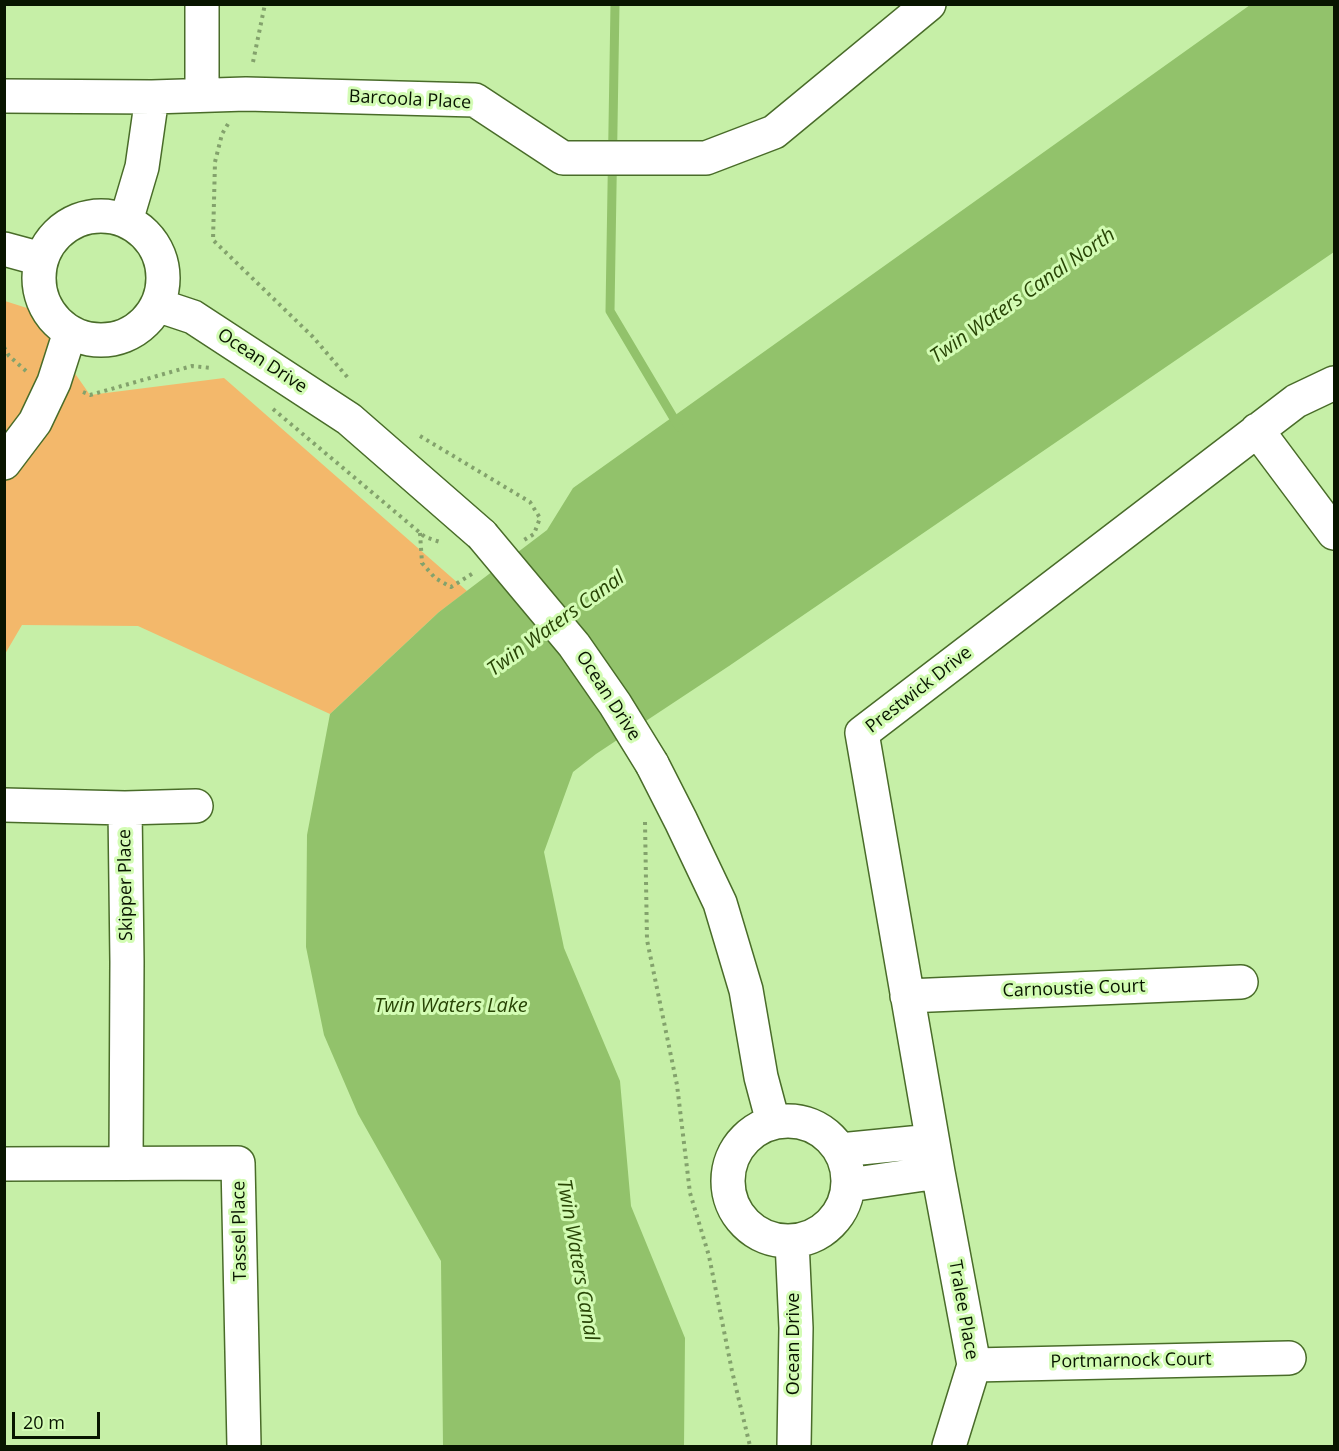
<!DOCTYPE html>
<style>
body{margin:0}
#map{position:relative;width:1339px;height:1451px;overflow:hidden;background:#c6efa7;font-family:"Open Sans",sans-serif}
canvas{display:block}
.frame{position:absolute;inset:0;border:6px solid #081500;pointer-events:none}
.scale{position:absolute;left:12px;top:1412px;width:88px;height:27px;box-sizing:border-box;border:3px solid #081500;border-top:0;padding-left:8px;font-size:18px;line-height:21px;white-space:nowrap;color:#081500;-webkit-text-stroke:4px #d3fcb4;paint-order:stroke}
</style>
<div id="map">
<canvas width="1339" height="1451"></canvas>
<div class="frame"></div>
<div class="scale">20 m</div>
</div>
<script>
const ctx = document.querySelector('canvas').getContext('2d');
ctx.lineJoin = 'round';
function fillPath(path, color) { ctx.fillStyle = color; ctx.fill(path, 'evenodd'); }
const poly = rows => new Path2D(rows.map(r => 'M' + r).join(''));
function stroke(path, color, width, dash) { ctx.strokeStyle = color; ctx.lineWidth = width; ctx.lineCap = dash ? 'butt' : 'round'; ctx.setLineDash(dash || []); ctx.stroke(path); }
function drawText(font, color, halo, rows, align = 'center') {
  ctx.font = font + ' "Open Sans",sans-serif'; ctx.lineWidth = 6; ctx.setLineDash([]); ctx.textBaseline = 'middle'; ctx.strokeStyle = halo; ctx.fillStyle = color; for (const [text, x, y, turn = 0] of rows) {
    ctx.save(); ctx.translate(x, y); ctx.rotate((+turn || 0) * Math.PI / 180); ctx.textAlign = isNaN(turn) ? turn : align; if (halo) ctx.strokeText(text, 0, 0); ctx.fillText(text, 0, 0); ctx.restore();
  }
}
const green = poly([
 [5,301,30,309,90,395,224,378,467,591,439,612,330,714,138,626,22,625,5,654]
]);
const water = poly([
 [1250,5,1334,5,1334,252,729,666,596,754,573,772,544,852,564,948,620,1081,631,1206,685,1338,684,1446,443,1446,441,1261,358,1114,324,1035,306,947,307,835,330,714,439,612,547,530,573,488]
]);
const stream = poly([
 [615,4,610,311,679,427]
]);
const path = poly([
 [253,62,265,4],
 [228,124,222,134,215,162,213,240,313,337,349,379],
 [4,347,9,356,26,371],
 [83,392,90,395,192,366,212,368],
 [273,409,425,537,440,542],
 [420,436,530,502,540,518,534,534,524,540],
 [420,533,422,563,435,578,451,587,475,572],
 [645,822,647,940,677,1085,690,1193,709,1256,732,1371,750,1446]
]);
const minor = poly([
 [202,4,202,95],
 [4,96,152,97,246,94,475,100,563,158,706,158,774,132,929,4],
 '39 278a62 62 0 1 1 124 0a62 62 0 1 1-124 0Z',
 [126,221,142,167,152,97],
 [4,249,41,259],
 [157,305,193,317,349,419,482,535],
 [1257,430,1334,533],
 [4,463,35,422,54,382,70,332],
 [652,764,681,821,720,903,746,990,761,1077,773,1122],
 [4,805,125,808,196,806],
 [125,808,127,962,126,1163],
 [907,996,1241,982],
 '728 1181a60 60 0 1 1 120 0a60 60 0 1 1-120 0Z',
 [840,1150,932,1141],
 [4,1164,238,1163,244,1446],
 [849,1185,938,1172],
 [792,1241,796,1328,794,1446],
 [974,1365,1289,1358],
 [949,1446,974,1365,938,1172,862,733,1296,401,1334,383]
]);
const minorBridge = poly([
 [482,535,574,645,615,704,652,764]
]);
const streetNames = [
 ["Barcoola Place",410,100,3],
 ["Ocean Drive",262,361,33],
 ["Prestwick Drive",919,690,-38],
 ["Ocean Drive",608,696,57],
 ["Skipper Place",126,885,-91],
 ["Carnoustie Court",1074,989,-2],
 ["Tassel Place",240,1231,-91],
 ["Tralee Place",963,1310,80],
 ["Ocean Drive",794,1344,-90],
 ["Portmarnock Court",1131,1361,-1]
];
const waterNames = [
 ["Twin Waters Canal North",1023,296,-35],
 ["Twin Waters Canal",556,624,-36],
 ["Twin Waters Lake",451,1006],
 ["Twin Waters Canal",577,1260,80]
];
fillPath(green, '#f3b86b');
fillPath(water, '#92c26b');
stroke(stream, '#92c26b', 9);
stroke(minor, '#496c29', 36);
stroke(path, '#83a26c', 4, [3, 4.5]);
stroke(minor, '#fff', 33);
stroke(minorBridge, '#496c29', 36, []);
stroke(minorBridge, '#fff', 33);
drawText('18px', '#081500', '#d3fcb4', streetNames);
drawText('italic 20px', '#284505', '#d3fcb4', waterNames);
</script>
